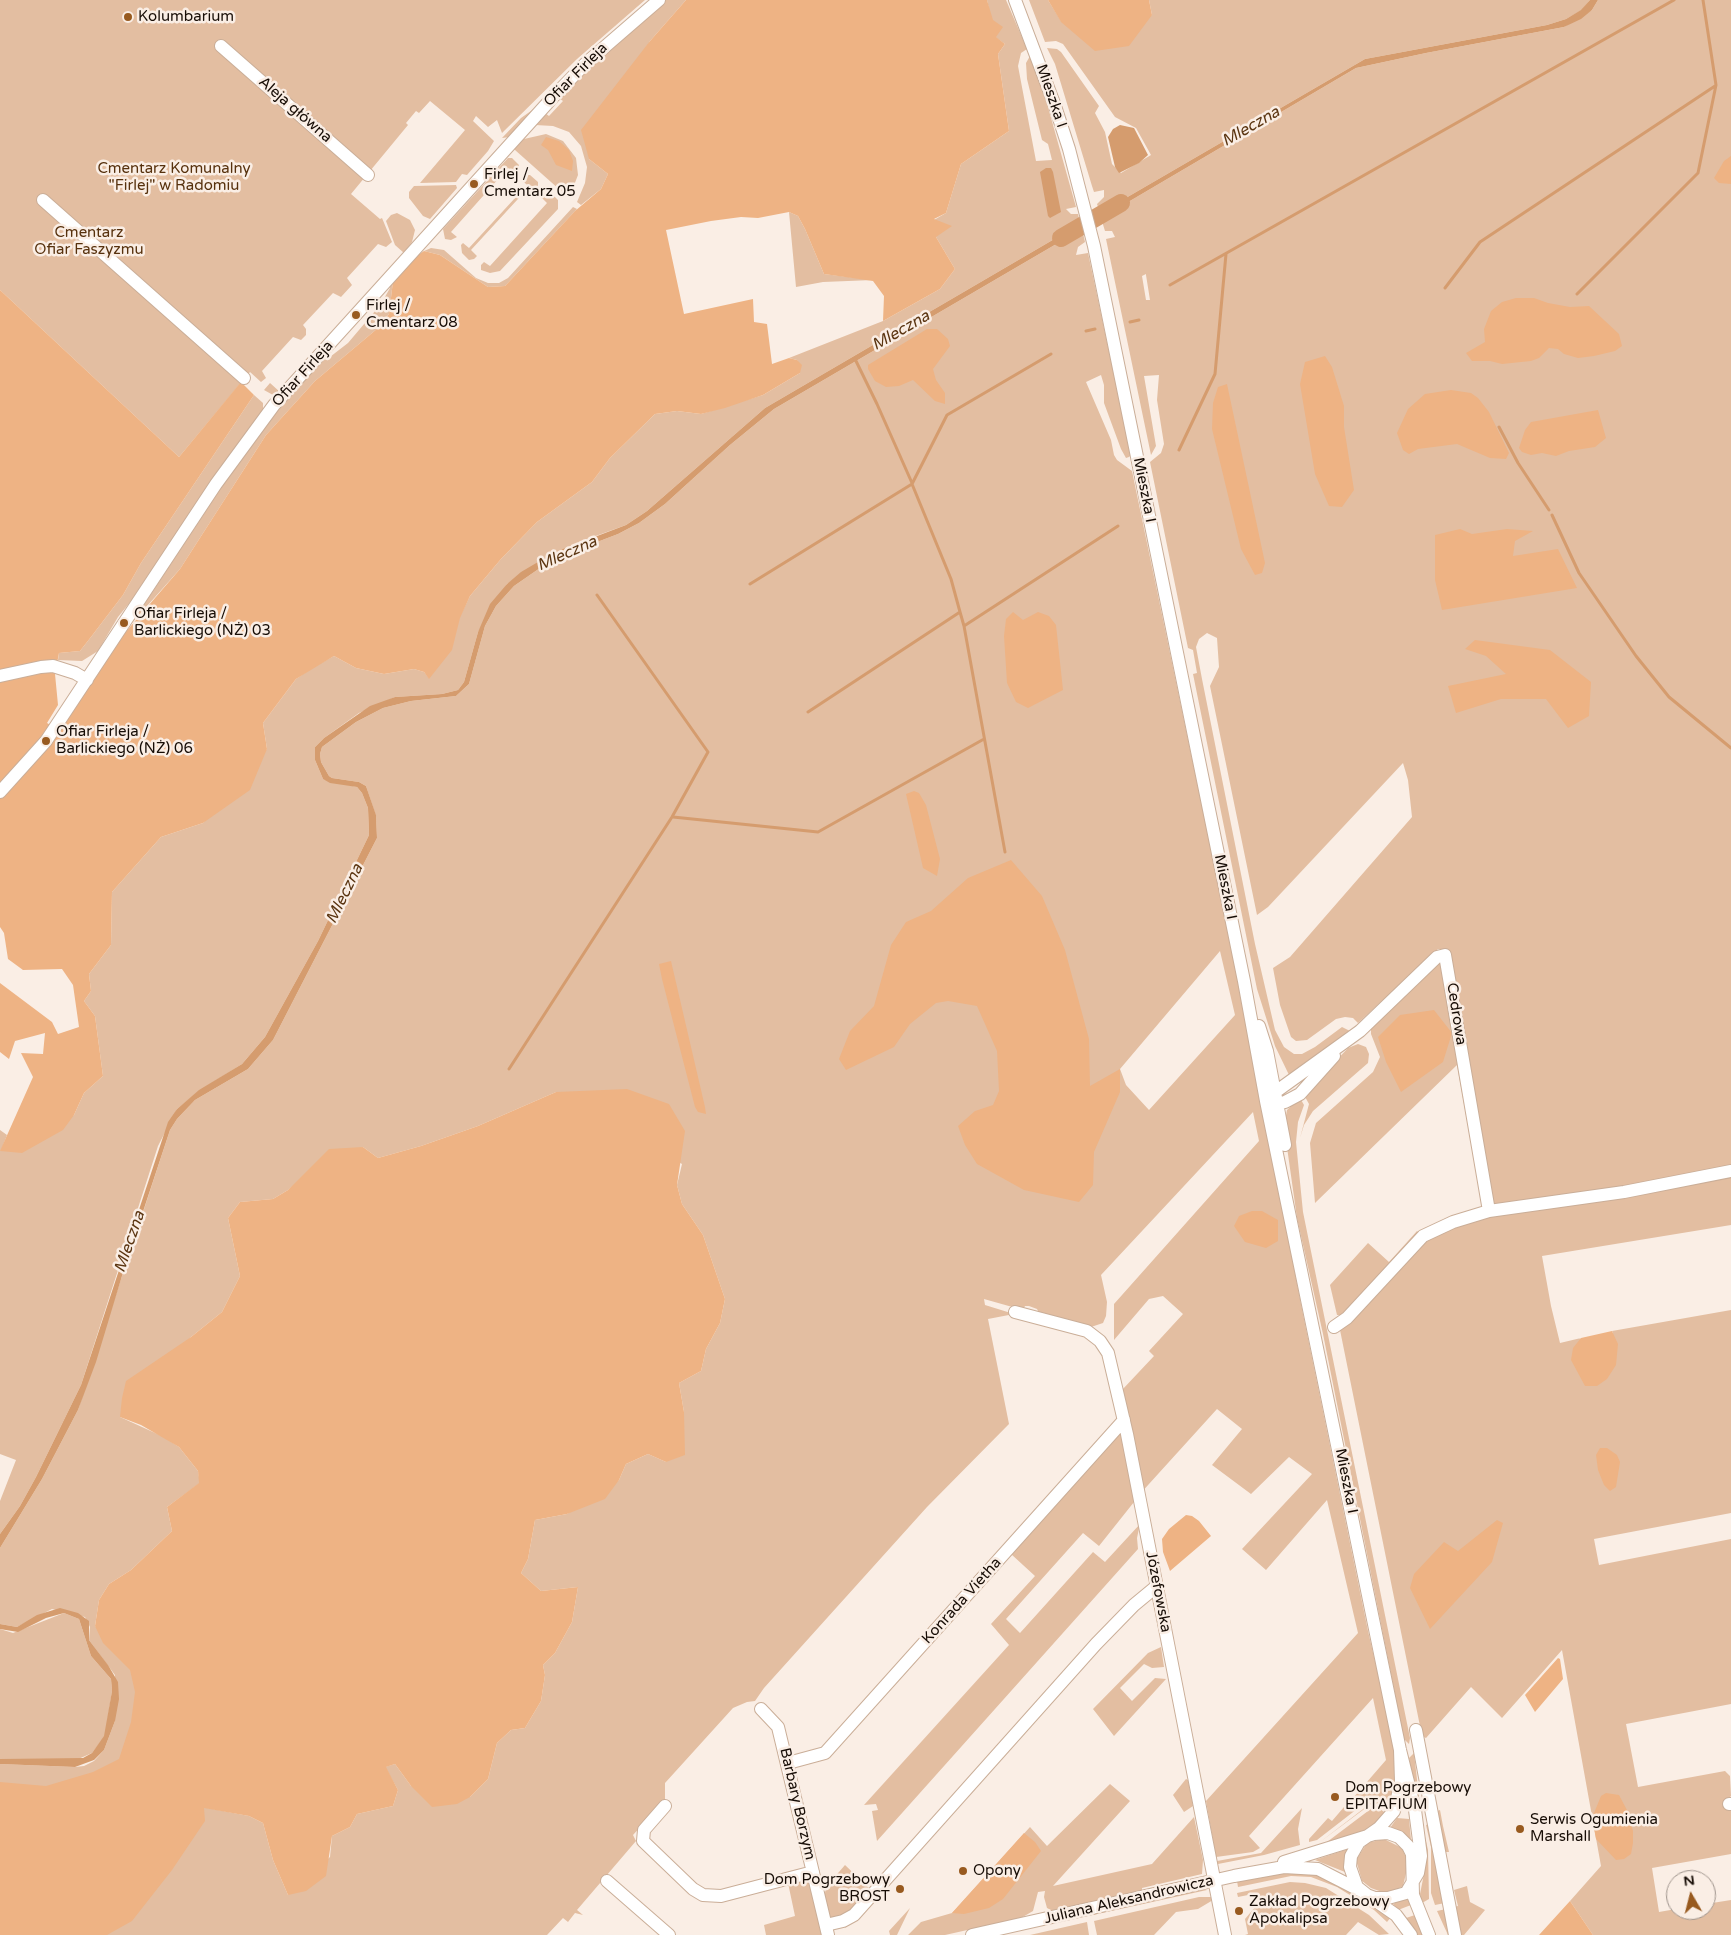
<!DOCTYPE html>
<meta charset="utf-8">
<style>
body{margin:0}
#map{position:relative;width:1731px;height:1935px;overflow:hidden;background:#faeee5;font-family:"Varela Round",sans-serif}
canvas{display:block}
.north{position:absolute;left:1666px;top:1870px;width:50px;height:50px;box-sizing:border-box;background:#faeee5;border:1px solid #9f948c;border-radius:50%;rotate:352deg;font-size:14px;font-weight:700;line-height:20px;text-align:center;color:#170d06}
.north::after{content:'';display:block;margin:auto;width:18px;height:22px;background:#985a1f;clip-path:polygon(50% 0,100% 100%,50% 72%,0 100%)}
</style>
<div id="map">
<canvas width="1731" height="1935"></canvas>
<div class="north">N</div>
</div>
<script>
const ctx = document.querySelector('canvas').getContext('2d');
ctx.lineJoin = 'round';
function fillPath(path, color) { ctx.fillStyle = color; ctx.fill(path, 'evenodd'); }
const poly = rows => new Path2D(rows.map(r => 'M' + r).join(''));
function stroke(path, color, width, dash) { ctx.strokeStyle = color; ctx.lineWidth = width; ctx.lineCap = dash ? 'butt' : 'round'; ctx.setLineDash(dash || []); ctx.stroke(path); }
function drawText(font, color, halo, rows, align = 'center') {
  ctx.font = font + ' "Varela Round",sans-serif'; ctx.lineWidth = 5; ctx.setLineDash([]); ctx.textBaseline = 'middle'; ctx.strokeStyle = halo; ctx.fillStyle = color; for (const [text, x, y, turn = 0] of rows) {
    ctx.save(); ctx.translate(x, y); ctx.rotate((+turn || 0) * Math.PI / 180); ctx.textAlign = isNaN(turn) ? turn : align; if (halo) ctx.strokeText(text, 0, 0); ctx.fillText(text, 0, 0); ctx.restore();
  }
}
const green = poly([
 [0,0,645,0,577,59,502,133,497,120,488,127,476,116,473,121,494,141,488,151,467,175,462,174,456,182,420,183,465,130,430,101,419,113,416,111,406,123,408,125,351,194,380,219,382,218,392,242,386,247,378,244,347,278,352,285,341,297,333,293,303,325,306,329,306,335,301,340,293,337,262,371,266,378,261,382,250,372,179,457,0,290],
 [666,0,686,0,650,41,589,159,608,174,601,189,581,205,577,202,585,183,587,167,581,146,569,132,553,126,535,125,545,113,549,116,563,101,559,98,605,52],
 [987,0,1006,0,1027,49,1021,53,1018,66,1036,161,1052,160,1048,144,1042,140,1027,79,1026,63,1030,56,1046,100,1076,207,1066,209,1071,214,1078,214,1080,224,765,408,647,511,626,525,582,541,507,584,478,632,464,682,458,690,442,694,395,697,359,713,324,738,315,747,315,760,323,779,357,787,362,793,368,808,369,835,318,941,265,1037,242,1064,199,1091,177,1109,158,1146,81,1385,36,1477,20,1506,0,1534,0,1501,16,1460,0,1454,0,1130,7,1135,1,1151,74,1115,84,1093,103,1076,95,1016,84,1001,91,991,89,974,111,945,112,892,161,837,203,823,267,749,263,723,296,679,312,668,334,656,356,668,384,674,414,669,424,672,429,678,470,596,501,559,537,522,592,482,610,458,655,414,677,411,701,414,763,395,800,373,797,360,789,358,883,321,940,289,955,269,936,237,934,220,946,213,961,164,1009,131,998,54,1005,44,995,37],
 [1029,0,1048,0,1061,21,1077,34,1152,15,1149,0,1590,0,1582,10,1566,19,1547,25,1365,59,1100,213,1097,204,1104,197,1104,190,1094,192,1092,186,1055,64,1047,48,1057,49,1061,52,1099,106,1095,113,1105,132,1112,164,1121,173,1151,155,1136,128,1115,117,1063,44,1056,41,1045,42],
 [1598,0,1731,0,1731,1225,1542,1256,1551,1306,1560,1343,1581,1338,1579,1339,1613,1333,1612,1331,1731,1310,1731,1513,1594,1539,1599,1565,1731,1539,1731,1704,1626,1724,1638,1787,1725,1771,1730,1776,1731,1796,1728,1799,1731,1807,1731,1854,1652,1868,1659,1912,1676,1909,1706,1910,1706,1904,1731,1900,1731,1935,1593,1935,1570,1901,1601,1866,1562,1650,1502,1718,1471,1687,1426,1738,1422,1736,1340,1330,1428,1237,1484,1216,1457,1065,1315,1203,1310,1143,1316,1123,1373,1072,1380,1057,1371,1034,1371,1027,1439,963,1441,963,1444,949,1438,949,1358,1023,1353,1018,1345,1017,1336,1019,1307,1040,1296,1041,1291,1037,1280,1005,1273,968,1290,957,1412,817,1408,780,1403,763,1268,907,1257,915,1210,686,1219,667,1217,638,1207,633,1199,639,1196,647,1202,679,1255,944,1275,1030,1284,1047,1294,1054,1302,1054,1315,1047,1342,1027,1350,1031,1290,1077,1275,1046,1257,989,1193,674,1197,673,1193,650,1188,648,1150,462,1161,453,1164,444,1157,400,1159,375,1144,376,1156,446,1151,455,1106,239,1115,237,1112,231,1105,231,1101,218,1356,68,1426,53,1564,27,1592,10],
 [1146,274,1146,275,1150,300,1146,300,1142,276],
 [538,106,510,137,502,138,521,118],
 [546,134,563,141,576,158,578,175,569,198,515,150,514,148,524,139],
 [508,158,512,158,519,165,518,168,514,173,508,168,451,232,457,237,451,240,445,239,443,229],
 [526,175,530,175,538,182,538,188,535,192,529,187,471,250,477,256,474,259,469,260,462,253,461,245,463,243,469,248,527,185,521,179],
 [456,185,457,188,430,219,423,216,409,198,409,192,414,186],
 [551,193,558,200,558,209,500,271,490,273,481,270,481,265,484,262,490,266,547,203,542,198,545,194],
 [573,207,577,209,505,286,488,287,440,255,424,251,431,248,444,250,476,278,488,283,499,283,508,278],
 [789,212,798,216,805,229,824,274,873,280,823,282,796,287],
 [397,213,410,220,415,230,412,242,404,253,395,245,386,221,391,215],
 [1082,229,1085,242,1078,247,1076,255,1088,253,1131,455,1129,457,1126,458,1121,449,1104,403,1104,385,1101,375,1086,382,1111,440,1114,455,1117,460,1132,471,1230,941,1303,1314,1368,1631,1397,1756,1393,1804,1384,1799,1353,1798,1386,1760,1373,1698,1249,1836,1260,1848,1253,1852,1216,1857,1206,1801,1358,1633,1327,1500,1266,1570,1242,1549,1312,1474,1289,1457,1251,1494,1212,1465,1242,1429,1217,1409,1139,1495,1122,1390,1154,1356,1149,1351,1183,1314,1163,1296,1149,1299,1114,1340,1114,1304,1259,1141,1253,1112,1101,1275,1107,1302,1106,1316,1103,1323,1088,1328,1039,1313,1037,1309,1029,1306,1025,1306,1023,1310,984,1299,985,1305,1014,1314,988,1319,1009,1424,927,1507,764,1688,755,1701,747,1702,733,1708,665,1783,665,1800,633,1835,636,1841,577,1910,583,1915,575,1913,568,1922,563,1918,547,1935,0,1935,0,1764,75,1767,84,1766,94,1761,104,1750,115,1721,115,1675,89,1640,90,1627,85,1617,52,1609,17,1627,0,1624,0,1548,42,1479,78,1410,170,1130,177,1119,195,1100,248,1069,273,1040,377,838,376,816,366,786,359,782,332,778,329,776,321,762,320,754,322,747,356,722,383,708,411,701,456,696,469,684,485,626,496,606,514,586,553,559,618,534,639,523,665,504,730,445,774,409],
 [1220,951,1235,1015,1149,1110,1126,1085,1120,1069],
 [556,1092,682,1164,677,1185,682,1204,703,1235,725,1299,720,1323,706,1349,701,1371,679,1383,684,1412,666,1462,648,1454,626,1464,619,1480,567,1514,535,1520,528,1559,521,1573,541,1591,578,1587,572,1622,555,1653,543,1665,545,1675,541,1701,525,1728,511,1730,497,1743,488,1779,470,1797,411,1786,395,1764,385,1767,398,1790,393,1806,357,1814,350,1827,332,1836,330,1857,288,1895,273,1860,263,1823,249,1816,177,1802,173,1705,95,1626,99,1600,109,1584,131,1570,172,1531,167,1507,200,1483,198,1471,179,1447,164,1437,120,1417,191,1337,222,1312,240,1276,228,1218,240,1202,273,1199,288,1190,306,1175,363,1147,378,1158,421,1146,478,1126],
 [393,281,389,314,378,328,315,381,266,435,180,569,131,624,258,432,324,358,326,360,348,343,381,304,390,288,389,286],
 [270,383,280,392,273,395,264,390],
 [254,395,263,403,263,411,219,469,131,601,118,617,98,651,82,661,58,660,59,653,80,651,91,637,123,595,141,563],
 [1358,1044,1366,1047,1369,1054,1368,1063,1313,1111,1304,1125,1300,1138,1309,1104,1304,1095,1348,1048],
 [1300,1098,1304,1105,1298,1122,1296,1142,1303,1212,1410,1738,1409,1744,1404,1739,1323,1334,1297,1218,1284,1126,1287,1110],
 [1417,1231,1420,1234,1345,1315,1337,1315,1330,1285,1368,1243,1389,1262],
 [1117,1433,1122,1433,1134,1502,1099,1546,1083,1533,1006,1619,1020,1633,1093,1552,1105,1562,1140,1524,1137,1538,1138,1549,877,1841,872,1811,878,1810,876,1804,864,1805,1009,1645,991,1624,1035,1576,1011,1554],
 [64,1613,79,1619,91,1656,111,1679,112,1691,105,1736,92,1753,76,1760,0,1759,0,1629,13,1633],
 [1161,1647,1164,1667,1152,1668,1144,1664,1120,1688,1132,1701,1155,1678,1166,1679,1114,1736,1093,1709,1148,1653],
 [1414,1753,1420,1806,1417,1807,1409,1758],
 [1186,1779,1188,1780,1193,1806,1184,1812,1173,1795],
 [1110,1784,1130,1801,1053,1886,1152,1864,1194,1817,1203,1860,1202,1874,1142,1888,1142,1891,1053,1911,1047,1908,1044,1897,1045,1891,1038,1892,1033,1911,1021,1918,945,1935,908,1935,921,1922,952,1913,1030,1827,1047,1846],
 [1350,1800,1366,1802,1317,1840,1309,1842,1309,1839,1328,1818,1332,1821],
 [1378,1802,1390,1811,1379,1804,1371,1804,1320,1842,1371,1803],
 [1377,1807,1387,1814,1367,1830,1323,1845,1372,1808],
 [1302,1808,1298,1829,1300,1845,1264,1855,1218,1864,1217,1861,1261,1853],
 [1440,1810,1443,1826,1449,1852,1445,1852,1437,1811],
 [1397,1818,1409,1819,1411,1840,1390,1828],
 [1421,1819,1428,1850,1429,1899,1422,1903,1420,1894,1424,1874],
 [1429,1824,1445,1903,1435,1905,1431,1893,1431,1847,1426,1825],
 [1384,1839,1402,1848,1407,1860,1407,1869,1403,1886,1394,1891,1382,1892,1371,1888,1362,1881,1356,1860,1367,1843],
 [1348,1849,1345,1872,1315,1860],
 [845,1865,872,1891,850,1913,829,1918,824,1899,826,1887],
 [1284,1870,1307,1871,1348,1887,1391,1917,1387,1922,1374,1910,1337,1887,1311,1877,1291,1876,1238,1887,1237,1881],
 [804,1879,808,1880,822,1935,766,1935,764,1925,795,1916,788,1883],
 [1290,1882,1305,1883,1326,1888,1369,1915,1389,1934,1379,1935,1358,1922,1346,1935,1245,1935,1248,1934,1245,1919,1261,1900,1255,1901,1253,1894,1238,1897,1237,1893],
 [1467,1886,1470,1902,1485,1910,1464,1935,1459,1935,1454,1907,1458,1906,1454,1890],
 [1204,1889,1207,1890,1093,1915,1095,1913],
 [1199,1897,1212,1897,1213,1900,1198,1909,1176,1912,1154,1935,1097,1935,1094,1921],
 [1407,1897,1411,1905,1398,1910,1393,1904],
 [910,1908,897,1935,890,1935,889,1931],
 [1446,1909,1451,1935,1448,1935,1437,1911],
 [1415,1915,1424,1935,1417,1935,1406,1918],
 [1087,1922,1089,1935,1030,1935]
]);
const forest = poly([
 [686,0,987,0,993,20,1003,27,996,37,1005,44,998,54,1009,131,961,164,946,213,934,219,952,226,936,237,955,269,940,289,883,321,884,296,873,281,824,274,805,229,798,216,789,212,758,218,741,217,711,221,666,230,684,314,753,299,754,322,767,324,772,364,789,358,797,360,802,365,800,373,763,395,725,408,701,414,677,411,655,414,610,458,592,482,537,522,501,559,470,596,460,618,452,650,429,679,424,672,414,669,384,674,356,668,334,656,296,679,263,723,267,749,250,790,203,823,161,837,112,892,111,945,89,974,91,991,84,1001,95,1016,103,1076,84,1093,74,1115,63,1130,22,1153,0,1151,33,1077,21,1053,43,1054,45,1033,15,1041,9,1059,0,1052,0,983,52,1022,58,1034,79,1027,73,985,62,969,23,970,8,959,4,933,0,927,0,290,179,457,241,382,254,395,141,563,123,595,91,637,80,651,59,653,55,674,58,705,47,723,59,730,117,642,180,569,266,435,315,381,378,328,389,314,393,281,412,259,424,251,440,255,488,287,505,286,575,211,601,189,608,174,589,159,581,130,650,41],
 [1048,0,1149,0,1152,15,1129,46,1095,51,1061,22],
 [546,137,559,141,569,150,573,161,572,171,556,165,548,150,541,145],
 [1731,156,1731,184,1719,183,1714,178,1724,161],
 [1516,298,1534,298,1548,303,1570,307,1589,306,1619,334,1622,346,1615,351,1594,356,1578,358,1564,354,1558,349,1549,348,1539,358,1531,361,1502,364,1490,361,1472,361,1466,353,1485,342,1484,329,1491,311,1502,302],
 [927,329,937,329,948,339,950,346,933,369,936,380,945,393,945,404,935,401,913,380,899,386,886,387,875,381,868,369,868,365],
 [1325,356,1332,367,1344,406,1344,427,1354,490,1342,507,1329,506,1315,474,1300,384,1305,362],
 [1227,384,1265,563,1262,573,1255,575,1241,549,1212,429,1213,403,1218,387],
 [1451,390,1471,393,1478,398,1489,412,1509,453,1506,459,1490,458,1457,444,1418,449,1409,454,1403,450,1397,433,1408,409,1425,394],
 [1598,410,1606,438,1595,447,1569,451,1556,456,1542,453,1531,455,1522,452,1519,448,1525,430,1531,422],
 [1460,529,1472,534,1507,529,1533,531,1515,541,1513,556,1558,549,1577,588,1442,610,1435,580,1435,535],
 [1013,612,1023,620,1038,612,1049,616,1056,625,1063,690,1028,708,1016,702,1007,683,1004,636,1006,619],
 [1475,640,1550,650,1591,682,1589,716,1568,728,1546,699,1501,699,1456,713,1448,686,1506,674,1486,656,1465,649],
 [914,791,919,793,926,805,940,859,937,876,923,868,906,794],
 [1011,860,1042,896,1065,950,1089,1039,1090,1086,1120,1069,1120,1092,1094,1152,1093,1185,1079,1202,1024,1190,977,1164,965,1145,958,1126,975,1111,993,1105,999,1091,997,1051,977,1006,948,1001,936,1003,910,1024,894,1047,846,1070,839,1059,850,1031,874,1006,891,945,906,922,931,911,968,878],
 [671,961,705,1107,706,1114,698,1112,695,1107,662,979,659,964],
 [1434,1010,1452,1033,1443,1062,1401,1092,1386,1062,1378,1037,1400,1015],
 [627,1089,669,1104,685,1131,677,1185,682,1204,703,1235,725,1299,720,1323,706,1349,701,1371,679,1383,684,1412,685,1455,666,1462,648,1454,626,1464,619,1480,605,1499,567,1514,535,1520,528,1559,521,1573,541,1591,578,1587,572,1622,555,1653,543,1665,545,1675,541,1701,525,1728,511,1730,497,1743,488,1779,470,1797,457,1804,432,1807,411,1786,395,1764,386,1767,398,1790,393,1806,357,1814,350,1827,332,1836,326,1876,306,1891,288,1895,273,1860,263,1823,249,1816,204,1808,205,1821,172,1870,132,1921,107,1935,0,1935,0,1782,46,1786,93,1772,119,1759,131,1722,135,1692,130,1670,103,1643,95,1626,99,1600,109,1584,131,1570,172,1531,167,1507,199,1483,198,1471,179,1447,141,1425,120,1417,122,1398,126,1381,191,1337,222,1312,240,1276,228,1218,240,1202,273,1199,288,1190,329,1149,363,1147,378,1158,421,1146,478,1126,556,1092],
 [1252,1211,1262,1211,1278,1220,1278,1241,1266,1248,1245,1242,1234,1226,1239,1216],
 [1612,1331,1618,1344,1616,1365,1607,1379,1597,1386,1585,1386,1571,1360,1573,1348,1581,1338],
 [1600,1448,1607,1448,1617,1455,1620,1462,1616,1487,1610,1491,1604,1485,1598,1470,1596,1455],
 [1186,1515,1192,1516,1199,1521,1211,1536,1170,1571,1163,1552,1162,1539,1169,1529],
 [1497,1520,1503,1523,1492,1562,1430,1629,1410,1588,1414,1574,1444,1542,1458,1551],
 [1558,1658,1560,1659,1563,1679,1535,1712,1525,1695],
 [1606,1793,1619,1795,1628,1812,1633,1831,1633,1843,1631,1854,1624,1859,1616,1860,1596,1839,1593,1823,1594,1813,1601,1796],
 [1024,1833,1035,1842,1041,1851,1003,1899,989,1908,964,1914,952,1913],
 [1570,1901,1593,1935,1539,1935]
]);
const water = poly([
 [1590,0,1598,0,1592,10,1581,19,1564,27,1426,53,1356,68,1101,218,1100,213,1365,59,1547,25,1566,19,1581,10],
 [1120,125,1134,128,1148,155,1139,163,1119,173,1115,167,1108,137,1113,129],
 [1046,168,1051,168,1053,172,1061,212,1050,218,1048,216,1040,172],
 [1080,224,1082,229,774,409,730,445,665,504,639,523,618,534,553,559,514,586,496,606,485,626,469,684,456,696,411,701,383,708,356,722,322,747,320,754,321,762,329,776,332,778,359,782,366,786,376,815,377,838,273,1040,248,1069,195,1100,177,1119,170,1130,125,1266,96,1362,78,1410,42,1479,0,1548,0,1534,20,1506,36,1477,81,1385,168,1122,177,1109,199,1090,242,1064,265,1037,318,941,369,835,368,808,362,793,357,787,330,783,323,779,315,760,315,747,324,738,370,706,395,697,442,694,458,690,464,682,478,632,490,604,507,584,521,572,555,552,626,525,647,511,765,408],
 [60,1608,78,1613,89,1621,89,1640,108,1665,118,1682,119,1699,115,1721,104,1750,94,1760,75,1767,0,1764,0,1759,83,1758,92,1753,104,1736,112,1691,111,1679,91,1656,79,1619,64,1613,46,1618,18,1632,0,1629,0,1624,17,1627,37,1615]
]);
const stream = poly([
 [1170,285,1674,0],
 [1445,288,1480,242,1715,86],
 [1577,294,1698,173,1716,85,1703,0],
 [1130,322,1139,320],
 [1086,331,1095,329],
 [855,359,877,404,912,483],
 [1499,427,1518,463,1549,510],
 [1179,450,1215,374,1226,254],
 [912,484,947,415,1051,354],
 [1552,515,1579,573,1636,656,1669,697,1731,748],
 [750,584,912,484,951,579,960,612],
 [808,712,960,612,964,626],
 [673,817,818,832,984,739],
 [1005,852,964,626,1118,526],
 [509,1069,672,817,708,752,597,595]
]);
const river = poly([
 [1061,238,1121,203]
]);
const minor = poly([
 [1015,0,1055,106,1069,149,1094,246,1244,981,1266,1101,1400,1750,1415,1810,1421,1856,1418,1873,1406,1893,1388,1898,1375,1898,1367,1895,1357,1887,1350,1867,1351,1856,1359,1842,1379,1828,1394,1811,1401,1781,1400,1750],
 [221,46,368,175],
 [43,200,244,378],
 [0,676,41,667,53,666,75,673,87,680],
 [0,792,46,741,216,484,274,405,553,97,585,64,659,0],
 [1259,1026,1267,1051,1285,1145],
 [1266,1101,1274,1093,1360,1031,1437,957,1445,955,1489,1211],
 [1269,1102,1277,1104,1285,1102,1300,1094,1334,1056],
 [1015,1312,1087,1331,1100,1341,1108,1353,1127,1434,1225,1935],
 [1334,1327,1347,1318,1423,1236,1453,1222,1489,1211,1624,1192,1731,1171],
 [761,1709,778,1727,828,1935],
 [1416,1730,1455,1935],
 [788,1763,825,1753,1124,1420],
 [1729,1804,1731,1804],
 [665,1806,644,1830,643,1841,693,1889,703,1895,721,1896,813,1872],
 [1284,1862,1374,1834,1388,1833,1399,1837,1408,1846,1412,1854,1413,1895,1429,1935],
 [607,1881,669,1935],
 [1373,1899,1396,1915,1411,1935],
 [826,1925,843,1921,854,1915,1096,1644,1134,1605,1157,1586],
 [972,1935,1234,1876,1284,1867,1318,1869,1359,1890]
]);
const markers = [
 [128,17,5,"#985a1f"],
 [474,184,5,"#985a1f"],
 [356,315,5,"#985a1f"],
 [124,623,5,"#985a1f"],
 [46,741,5,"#985a1f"],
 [1335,1797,5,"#985a1f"],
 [1520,1829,5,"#985a1f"],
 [963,1871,5,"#985a1f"],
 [900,1889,5,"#985a1f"],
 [1239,1911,5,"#985a1f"]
];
const poiNames = [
 ["Kolumbarium",138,17],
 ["Firlej /",484,175],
 ["Cmentarz 05",484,192],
 ["Firlej /",366,306],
 ["Cmentarz 08",366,323],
 ["Ofiar Firleja /",134,614],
 ["Barlickiego (NŻ) 03",134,631],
 ["Ofiar Firleja /",56,732],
 ["Barlickiego (NŻ) 06",56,749],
 ["Dom Pogrzebowy",1345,1788],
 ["EPITAFIUM",1345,1805],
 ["Serwis Ogumienia",1530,1820],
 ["Marshall",1530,1837],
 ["Opony",973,1871],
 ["Dom Pogrzebowy",890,1880,"right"],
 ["BROST",890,1897,"right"],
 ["Zakład Pogrzebowy",1249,1902],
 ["Apokalipsa",1249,1919]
];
const streetNames = [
 ["Ofiar Firleja",576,75,-45],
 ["Mieszka I",1051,96,71],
 ["Aleja główna",295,110,41],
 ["Ofiar Firleja",303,374,-48],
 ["Mieszka I",1144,490,79],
 ["Mieszka I",1225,887,79],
 ["Cedrowa",1456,1014,81],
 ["Mieszka I",1346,1481,79],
 ["Józefowska",1158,1592,79],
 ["Konrada Vietha",962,1601,-48],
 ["Barbary Borzym",797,1804,77],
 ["Juliana Aleksandrowicza",1129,1900,-13]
];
const parkNames = [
 ["Cmentarz Komunalny",174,169],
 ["\"Firlej\" w Radomiu",174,186],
 ["Cmentarz",89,233],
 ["Ofiar Faszyzmu",89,250]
];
const waterNames = [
 ["Mleczna",1251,127,-30],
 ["Mleczna",901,331,-30],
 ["Mleczna",567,554,-24],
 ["Mleczna",345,894,-64],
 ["Mleczna",130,1242,-71]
];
fillPath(green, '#e3bea1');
fillPath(forest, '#eeb384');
fillPath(water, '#d59c6e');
stroke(stream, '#d59c6e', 3);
stroke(river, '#d59c6e', 18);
stroke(minor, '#caae98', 14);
stroke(minor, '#fff', 12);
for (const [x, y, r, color] of markers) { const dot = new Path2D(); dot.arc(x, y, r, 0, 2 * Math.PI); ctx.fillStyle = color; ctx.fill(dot); stroke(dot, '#faeee5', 2); }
drawText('15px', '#170d06', '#faeee5', poiNames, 'left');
drawText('15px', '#170d06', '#faeee5', streetNames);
drawText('15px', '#57310d', '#faeee5', parkNames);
drawText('italic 16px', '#5b3511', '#faeee5', waterNames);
</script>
